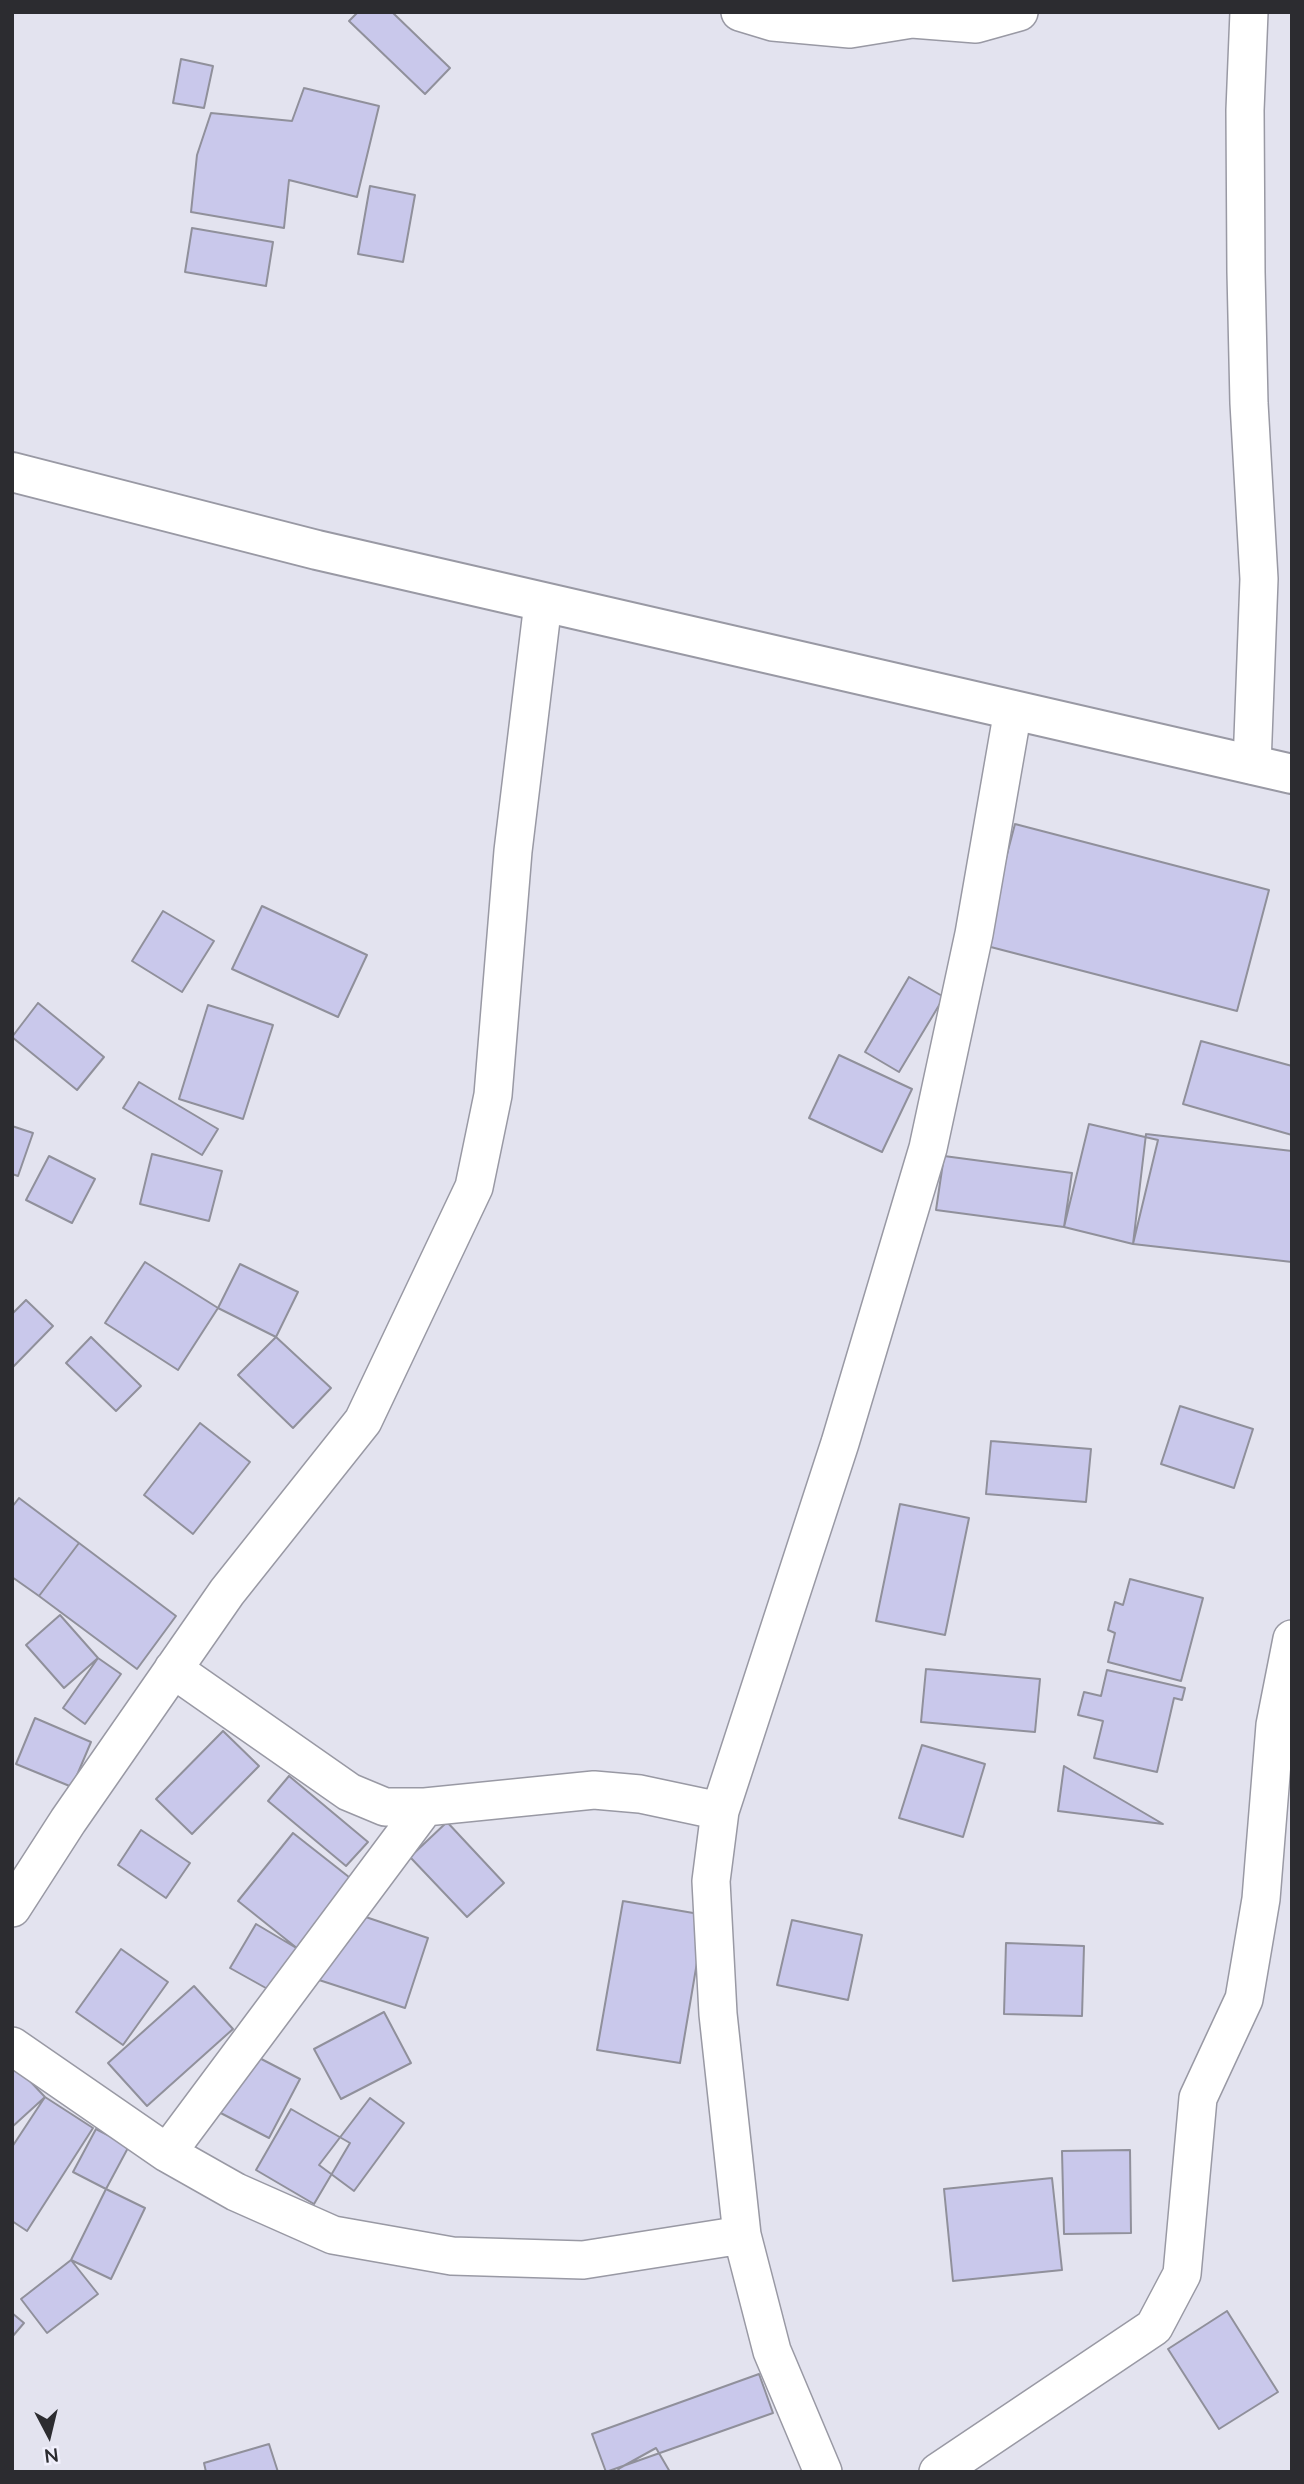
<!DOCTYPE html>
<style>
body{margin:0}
#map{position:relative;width:1304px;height:2484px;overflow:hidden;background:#e3e3ef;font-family:Mulish,sans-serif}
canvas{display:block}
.frame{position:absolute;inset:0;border:14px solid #2c2c30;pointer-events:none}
.north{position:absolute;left:14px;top:2400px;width:70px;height:70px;-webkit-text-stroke:5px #f1f0fc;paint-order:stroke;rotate:173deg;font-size:19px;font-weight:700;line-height:28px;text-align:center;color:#2c2c30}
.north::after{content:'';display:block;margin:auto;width:24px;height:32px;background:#2c2c30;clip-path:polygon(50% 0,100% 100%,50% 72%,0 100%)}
</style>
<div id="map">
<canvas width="1304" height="2484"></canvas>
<div class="frame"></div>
<div class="north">N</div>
</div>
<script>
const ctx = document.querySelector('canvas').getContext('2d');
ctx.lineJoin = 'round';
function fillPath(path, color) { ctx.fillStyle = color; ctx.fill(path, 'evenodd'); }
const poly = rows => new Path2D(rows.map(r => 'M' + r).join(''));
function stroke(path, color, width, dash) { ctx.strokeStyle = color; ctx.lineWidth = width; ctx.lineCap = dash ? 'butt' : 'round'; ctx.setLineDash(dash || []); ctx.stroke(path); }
const building = poly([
 [358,12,392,12,450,68,425,94,349,21,358,12],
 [181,59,213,66,204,108,173,103,181,59],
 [304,88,379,106,357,197,289,180,284,228,191,212,197,155,211,113,292,121,304,88],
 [370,186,415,195,403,262,358,254,370,186],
 [192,228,273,242,266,286,185,272,192,228],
 [1015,824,1269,890,1237,1011,983,945,1015,824],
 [262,906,367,955,338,1017,232,969,262,906],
 [163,911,214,941,182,992,132,961,163,911],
 [909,977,944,997,899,1072,865,1052,909,977],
 [38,1003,104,1057,77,1090,12,1037,38,1003],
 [208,1005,273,1025,243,1119,179,1099,208,1005],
 [1201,1041,1292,1066,1292,1135,1183,1104,1201,1041],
 [839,1055,912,1089,882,1152,809,1118,839,1055],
 [139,1082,218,1129,202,1155,123,1108,139,1082],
 [1089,1124,1158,1140,1133,1244,1064,1227,1089,1124],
 [12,1126,33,1133,18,1176,12,1174,12,1126],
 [1146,1134,1292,1151,1292,1262,1133,1244,1146,1134],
 [152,1154,222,1171,209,1221,140,1204,152,1154],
 [49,1156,95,1179,72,1223,26,1200,49,1156],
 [944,1156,1072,1173,1064,1227,936,1210,944,1156],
 [145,1262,218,1308,178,1370,105,1323,145,1262],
 [240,1264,298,1292,276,1337,218,1308,240,1264],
 [26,1300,53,1326,12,1368,12,1314,26,1300],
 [91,1337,141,1386,116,1411,66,1363,91,1337],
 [276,1337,331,1388,293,1428,238,1375,276,1337],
 [1180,1406,1253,1429,1234,1488,1161,1464,1180,1406],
 [200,1423,250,1462,193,1534,144,1495,200,1423],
 [991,1441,1091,1449,1086,1502,986,1494,991,1441],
 [19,1498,79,1543,39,1596,12,1577,12,1507,19,1498],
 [900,1504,969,1518,945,1635,876,1621,900,1504],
 [79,1543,176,1616,137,1669,39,1596,79,1543],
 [1130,1579,1203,1598,1181,1681,1108,1662,1115,1633,1108,1630,1115,1602,1123,1605,1130,1579],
 [60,1615,98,1658,64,1688,26,1645,60,1615],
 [98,1658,121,1674,85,1724,63,1708,98,1658],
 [926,1669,1040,1679,1035,1732,921,1722,926,1669],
 [1107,1670,1185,1688,1182,1700,1174,1698,1157,1772,1094,1758,1103,1721,1078,1715,1084,1692,1101,1696,1107,1670],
 [35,1718,91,1742,72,1787,16,1764,35,1718],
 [223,1731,259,1766,192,1834,156,1799,223,1731],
 [922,1745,985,1764,963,1837,899,1818,922,1745],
 [1064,1766,1163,1824,1058,1811,1064,1766],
 [289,1776,368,1842,346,1866,268,1801,289,1776],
 [447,1822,504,1883,467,1917,410,1857,447,1822],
 [141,1830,190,1863,166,1898,118,1865,141,1830],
 [293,1833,354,1881,298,1949,238,1901,293,1833],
 [623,1901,705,1915,680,2063,597,2050,623,1901],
 [342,1909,428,1938,405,2008,319,1980,342,1909],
 [792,1920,862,1935,848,2000,777,1985,792,1920],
 [256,1924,298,1949,273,1992,230,1968,256,1924],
 [1006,1943,1084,1946,1082,2016,1004,2014,1006,1943],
 [121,1949,168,1982,123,2045,76,2012,121,1949],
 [194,1986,233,2029,147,2106,108,2063,194,1986],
 [384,2012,411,2063,341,2099,314,2049,384,2012],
 [242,2049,300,2079,269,2138,211,2108,242,2049],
 [12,2062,45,2097,12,2127,12,2062],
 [45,2097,93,2128,27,2231,12,2221,12,2147,45,2097],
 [370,2098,404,2123,354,2191,319,2165,370,2098],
 [291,2109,350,2143,314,2204,256,2170,291,2109],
 [96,2129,129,2146,106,2189,73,2172,96,2129],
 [1130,2150,1131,2233,1064,2234,1062,2151,1130,2150],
 [1052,2178,1062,2270,953,2281,944,2189,1052,2178],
 [106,2189,145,2208,111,2279,71,2260,106,2189],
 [71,2260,98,2294,47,2333,21,2299,71,2260],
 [1227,2311,1278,2392,1219,2429,1168,2349,1227,2311],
 [12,2313,24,2323,12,2337,12,2313],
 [759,2374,773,2413,606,2472,592,2434,759,2374],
 [269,2444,278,2472,206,2472,204,2463,269,2444],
 [656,2448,670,2472,620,2472,618,2469,656,2448]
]);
const minor = poly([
 [740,12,773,22,850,29,912,19,976,24,1019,12],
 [1249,12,1245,110,1246,272,1249,403,1259,579,1252,765],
 [173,1669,349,1792,385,1807,425,1807,594,1790,640,1794,720,1811],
 [12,1908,68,1821,227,1592,363,1421,474,1187,493,1095,513,851,543,603],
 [12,2046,167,2153,236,2192,333,2235,452,2256,583,2260,742,2235],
 [167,2153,425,1807],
 [823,2472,772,2351,742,2235,718,2014,711,1881,720,1811,840,1443,928,1148,974,934,1013,710],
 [938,2472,1154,2327,1182,2274,1198,2098,1244,1999,1261,1899,1275,1725,1292,1639]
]);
const tertiary = poly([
 [12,472,317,550,1292,774]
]);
fillPath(building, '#c9c8eb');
stroke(building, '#90909b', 2);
stroke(minor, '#9999a4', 40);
stroke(tertiary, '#9999a4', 42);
stroke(minor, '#fff', 37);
stroke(tertiary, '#fff', 38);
</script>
